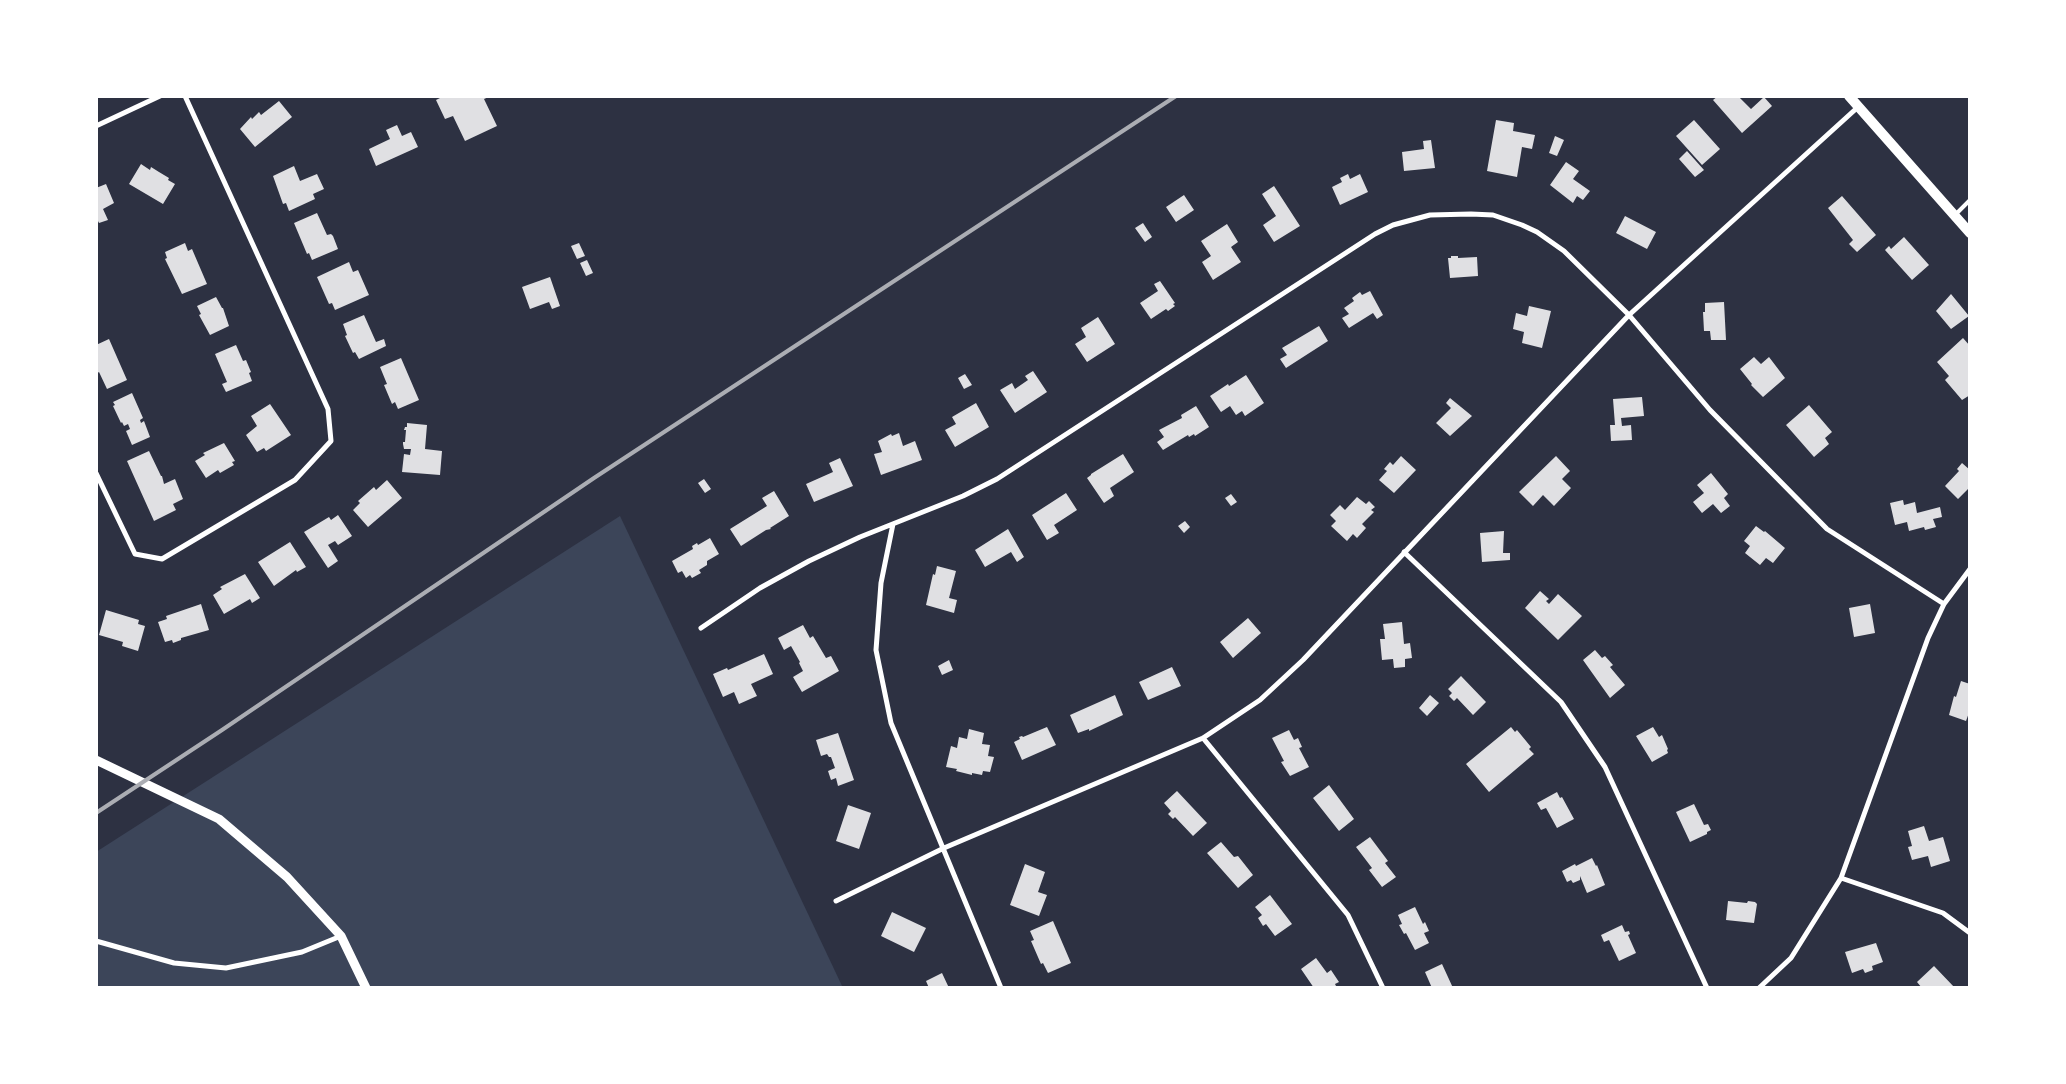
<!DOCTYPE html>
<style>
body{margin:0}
#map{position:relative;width:2066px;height:1084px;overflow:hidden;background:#2d3142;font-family:"Exo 2",sans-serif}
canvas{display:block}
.frame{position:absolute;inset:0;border:98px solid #fff;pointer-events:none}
</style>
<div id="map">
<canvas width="2066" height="1084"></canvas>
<div class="frame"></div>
</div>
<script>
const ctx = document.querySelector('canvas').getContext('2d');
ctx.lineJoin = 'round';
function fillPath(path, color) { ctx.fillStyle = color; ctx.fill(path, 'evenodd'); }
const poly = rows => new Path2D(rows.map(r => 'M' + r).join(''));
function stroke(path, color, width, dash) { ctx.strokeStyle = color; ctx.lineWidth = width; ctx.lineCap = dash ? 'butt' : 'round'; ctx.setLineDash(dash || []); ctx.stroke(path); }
const green = poly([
 [620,516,843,988,96,988,96,852]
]);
const building = poly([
 [444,96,491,96,484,99,497,126,465,141,453,116,445,119,436,100],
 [1718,96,1738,96,1751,109,1764,97,1772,106,1742,133,1713,100],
 [279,101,292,117,255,147,240,129,251,117,252,119,259,112,261,115],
 [1496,120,1514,123,1513,131,1535,135,1532,149,1522,147,1517,177,1487,171],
 [1694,120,1720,149,1702,165,1676,136],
 [397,125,402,136,411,132,418,147,376,166,369,149,390,139,386,130],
 [1555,136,1564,140,1557,156,1549,153],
 [1431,140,1435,168,1404,171,1402,152,1424,149,1423,141],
 [1687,151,1704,170,1695,177,1679,159],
 [1566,162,1579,171,1573,179,1590,191,1583,200,1577,196,1573,203,1550,185],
 [141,164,150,170,151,167,159,172,169,178,168,180,175,184,163,204,129,184],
 [294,166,300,181,317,174,324,189,313,194,315,199,289,211,286,203,283,204,273,176],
 [1348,174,1350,179,1360,174,1368,192,1340,205,1332,187,1342,182,1340,178],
 [106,184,114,203,103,209,108,220,99,223,96,217,96,188],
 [1274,186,1300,226,1274,242,1263,225,1276,216,1262,194],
 [1184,195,1194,210,1176,222,1166,207],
 [1842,196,1876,235,1857,252,1849,244,1853,240,1828,208],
 [317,213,327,235,331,234,333,236,338,249,312,260,309,253,307,254,294,223],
 [1625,216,1656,232,1647,249,1616,233],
 [1143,223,1152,237,1145,242,1135,228],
 [1227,224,1238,242,1231,247,1241,262,1213,280,1202,262,1211,256,1201,241],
 [1904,237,1929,265,1912,280,1885,250,1889,246,1891,249],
 [185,243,188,251,192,249,207,284,182,294,165,259,167,258,165,252],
 [579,243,585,256,577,259,571,246],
 [1451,256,1458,256,1458,258,1477,257,1478,276,1450,278,1448,258,1451,258],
 [587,260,593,273,586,276,580,263],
 [349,262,353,272,358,270,369,295,335,310,332,303,329,304,317,277],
 [550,277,560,306,552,309,549,302,530,309,522,287],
 [1160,281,1175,303,1173,304,1175,306,1168,311,1166,309,1151,319,1140,303,1158,291,1154,284],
 [1370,291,1383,315,1377,319,1373,313,1349,328,1342,318,1349,314,1344,308,1354,301,1352,298,1360,292,1362,295],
 [1951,294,1969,316,1951,329,1936,311],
 [216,297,222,308,223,308,229,326,210,335,199,315,201,314,197,306],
 [1724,302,1726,340,1711,340,1710,331,1704,331,1703,312,1705,312,1705,303],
 [1529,306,1551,311,1542,348,1522,343,1524,332,1513,329,1516,313,1527,316],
 [364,315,376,342,384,339,386,346,359,359,355,352,353,353,345,336,347,335,343,324],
 [1098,317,1115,344,1087,362,1075,344,1086,337,1081,328],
 [1319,326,1328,341,1286,368,1280,359,1287,355,1282,348],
 [1963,338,1970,346,1970,395,1962,400,1945,380,1949,376,1937,362],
 [109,339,127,380,107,389,99,372,96,374,96,345],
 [236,345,243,361,246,360,251,372,249,373,252,381,226,392,222,384,227,382,215,354],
 [1754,357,1761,364,1769,357,1785,378,1763,397,1751,385,1752,384,1740,369],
 [401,358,419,400,398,409,395,402,392,404,384,385,387,384,380,367],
 [1033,371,1047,392,1015,413,1000,390,1012,383,1015,389,1028,380,1025,376],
 [965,374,972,385,964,389,958,378],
 [1246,375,1264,403,1245,416,1242,411,1236,415,1230,406,1221,412,1210,396,1228,384,1229,386],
 [132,393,143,418,140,420,141,423,144,421,150,437,132,445,126,431,130,429,128,424,124,426,122,422,121,423,113,406,115,405,113,402],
 [1642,397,1644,416,1621,418,1622,426,1631,425,1632,440,1611,441,1610,425,1615,425,1613,399],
 [1450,398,1472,416,1450,436,1436,423,1451,408,1446,403],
 [976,403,989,427,955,447,945,430,956,424,952,417],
 [270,404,291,435,266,451,264,448,257,452,246,435,257,426,251,416],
 [1809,405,1832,432,1825,438,1829,444,1814,457,1786,425],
 [1196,406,1209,427,1195,436,1194,434,1189,437,1188,435,1163,450,1157,442,1164,437,1159,430,1182,418,1181,415],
 [407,423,427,425,425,449,442,451,440,475,402,472,404,454,410,455,411,449,404,449,403,444,403,442,405,442,406,430,404,430,405,427,407,427],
 [899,433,903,446,915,441,922,460,881,475,874,454,882,452,878,441,891,434,892,436],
 [224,443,235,461,232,462,234,465,220,473,218,470,206,478,195,461,205,455,203,453],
 [149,451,161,476,162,476,164,484,175,479,183,499,173,504,176,510,154,521,127,461],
 [1123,454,1134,472,1110,488,1114,496,1104,503,1087,478,1091,475,1091,474],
 [1401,456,1416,470,1394,493,1379,480,1387,471,1384,469,1390,462,1393,465],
 [1556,456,1570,471,1562,479,1571,488,1554,506,1543,495,1533,506,1519,492],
 [840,458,853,486,814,502,806,484,833,472,829,463],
 [1962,463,1970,470,1970,490,1968,489,1958,499,1945,486,1959,471,1957,469],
 [1711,473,1728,494,1724,498,1730,506,1721,513,1713,504,1702,513,1693,502,1704,493,1697,485],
 [704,479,711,489,705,493,698,483],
 [387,480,402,498,368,527,353,510,360,503,358,501,374,487,376,490],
 [774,491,789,516,770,528,771,529,766,530,741,546,730,529,767,506,762,498],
 [1066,493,1077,510,1054,525,1059,533,1047,540,1032,515],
 [1231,494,1237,502,1231,506,1225,498],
 [1357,497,1366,504,1369,501,1375,507,1371,510,1374,512,1362,524,1366,528,1357,538,1353,534,1347,541,1331,526,1336,521,1330,515,1340,505,1345,510],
 [1903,500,1904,505,1915,502,1917,513,1940,507,1942,517,1933,519,1936,527,1925,530,1924,527,1909,531,1907,522,1895,525,1890,503],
 [338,515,352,536,338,545,335,541,328,545,338,561,328,568,304,532,329,517,331,520],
 [1185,521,1190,527,1184,533,1178,526],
 [1756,526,1764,532,1765,531,1785,548,1773,563,1766,558,1760,565,1745,553,1750,546,1744,541],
 [1008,529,1024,557,1017,562,1011,552,985,567,975,550],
 [1504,531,1503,553,1510,553,1510,560,1482,562,1480,533],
 [710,538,719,554,707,561,707,565,699,570,701,573,692,578,690,575,686,578,682,571,678,573,672,561,693,549,692,546,697,543,698,545],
 [290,542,306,567,297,572,296,570,274,586,258,562],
 [937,566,956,571,949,598,957,600,954,613,926,605,933,574,935,575],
 [245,574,260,598,252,603,250,599,224,614,213,595,222,589,220,587],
 [1540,591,1549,599,1546,601,1549,604,1558,594,1582,616,1558,640,1525,608],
 [201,604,209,630,181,638,181,640,173,643,172,640,165,642,158,622,167,619,166,616],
 [1870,604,1875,633,1854,637,1849,608],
 [106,610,139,620,138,624,145,626,138,651,122,646,123,642,99,635],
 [1248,618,1261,633,1233,658,1220,642],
 [1402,622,1404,644,1410,643,1412,658,1405,659,1405,667,1394,668,1393,659,1382,660,1380,639,1385,639,1383,624],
 [803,625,810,638,813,636,826,658,831,656,839,671,802,692,793,677,803,671,799,663,800,662,791,646,784,650,778,638],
 [1595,650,1602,658,1605,656,1613,665,1610,667,1625,685,1610,698,1583,660],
 [764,654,773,674,751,684,757,696,739,704,734,692,723,697,713,674,727,668,728,670],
 [949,660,953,670,942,675,938,666],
 [1172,667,1181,686,1148,700,1139,682],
 [1461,676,1486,702,1473,715,1457,698,1454,701,1449,696,1452,693,1448,689],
 [1961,681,1970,684,1970,710,1966,721,1949,715,1954,696,1956,697],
 [1115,695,1123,715,1089,731,1089,729,1078,733,1070,715],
 [1430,695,1439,703,1427,716,1419,708],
 [1047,727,1056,745,1022,760,1014,742,1020,739,1019,737,1022,736,1023,737],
 [1511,727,1515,732,1517,730,1531,747,1529,749,1534,754,1489,792,1466,764],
 [1653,727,1659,737,1662,735,1668,749,1667,750,1668,753,1652,762,1636,736],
 [969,729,984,733,982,744,990,745,988,756,994,757,990,772,983,771,982,775,972,773,972,775,956,771,957,769,946,767,951,746,957,748,959,737,967,739],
 [1289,730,1294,740,1298,738,1302,747,1299,748,1309,767,1290,776,1281,762,1284,761,1272,738],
 [838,733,854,780,838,786,836,778,831,780,828,771,835,768,831,757,829,757,827,754,821,756,816,740],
 [1329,785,1354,819,1339,831,1313,798],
 [1177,791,1207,823,1193,836,1175,817,1173,819,1168,814,1171,811,1164,803],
 [1557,792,1560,798,1562,797,1574,819,1557,828,1546,808,1541,810,1537,803],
 [1694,804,1704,825,1708,824,1711,830,1707,832,1707,834,1690,842,1676,812],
 [848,805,871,813,859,849,836,841],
 [1924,826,1929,841,1943,837,1950,861,1931,867,1928,856,1912,860,1908,847,1912,846,1908,831],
 [1370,837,1388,861,1385,863,1396,877,1382,887,1369,870,1372,868,1356,847],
 [1221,842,1234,857,1238,856,1253,875,1238,888,1207,853],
 [1592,858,1596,866,1597,865,1605,885,1587,893,1580,876,1580,880,1573,883,1571,880,1567,882,1562,871,1575,864,1576,866],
 [1025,864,1045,872,1038,892,1047,895,1039,916,1010,905],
 [1270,895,1292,924,1275,936,1266,924,1263,926,1258,918,1262,915,1255,907],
 [1728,901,1747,903,1748,901,1755,902,1757,904,1754,923,1726,920],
 [1415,907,1423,924,1425,922,1429,931,1424,933,1429,943,1415,950,1406,933,1404,934,1399,925,1402,924,1398,915],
 [892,912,926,928,914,952,881,936],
 [1053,921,1071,963,1048,973,1043,963,1041,964,1031,941,1034,940,1030,931],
 [1622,925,1625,932,1629,931,1630,934,1628,935,1636,953,1619,961,1609,940,1604,942,1601,935],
 [1876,943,1883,962,1872,966,1873,970,1865,973,1863,969,1852,973,1845,952],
 [1316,958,1327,973,1331,970,1339,982,1335,984,1337,988,1314,988,1301,969],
 [1442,964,1453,988,1432,988,1425,972],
 [1934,966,1955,988,1922,988,1917,982],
 [942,973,949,988,929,988,926,981]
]);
const service = poly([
 [1956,214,1970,200]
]);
const minor = poly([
 [96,126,160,96],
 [96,473,135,554,162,559,295,480,331,441,328,409,185,96],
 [893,524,881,583,876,650,891,723,1001,988],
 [1404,552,1561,702,1605,767,1707,988],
 [701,628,760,588,809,561,860,537,963,496,997,479,1375,234,1393,225,1430,215,1471,214,1493,215,1522,225,1537,232,1564,251,1629,315,1710,410,1827,529,1944,604],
 [1203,738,1348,915,1383,988],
 [1841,878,1943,913,1970,933],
 [836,901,944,848,1203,738,1260,700,1303,660,1629,315,1858,107],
 [96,941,174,963,226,968,302,952,341,936],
 [1759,988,1791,958,1841,878,1928,638,1944,604,1970,569]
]);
const tertiary = poly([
 [96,760,219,819,287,877,341,936,366,988]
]);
const secondary = poly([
 [1849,96,1970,233]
]);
const rail = poly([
 [96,813,222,730,594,478,1176,96]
]);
fillPath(green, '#3c4559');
fillPath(building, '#e0e0e3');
stroke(service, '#fff', 4);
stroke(minor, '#fff', 5);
stroke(tertiary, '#fff', 9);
stroke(secondary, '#fff', 10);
stroke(rail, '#abadb3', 4);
</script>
